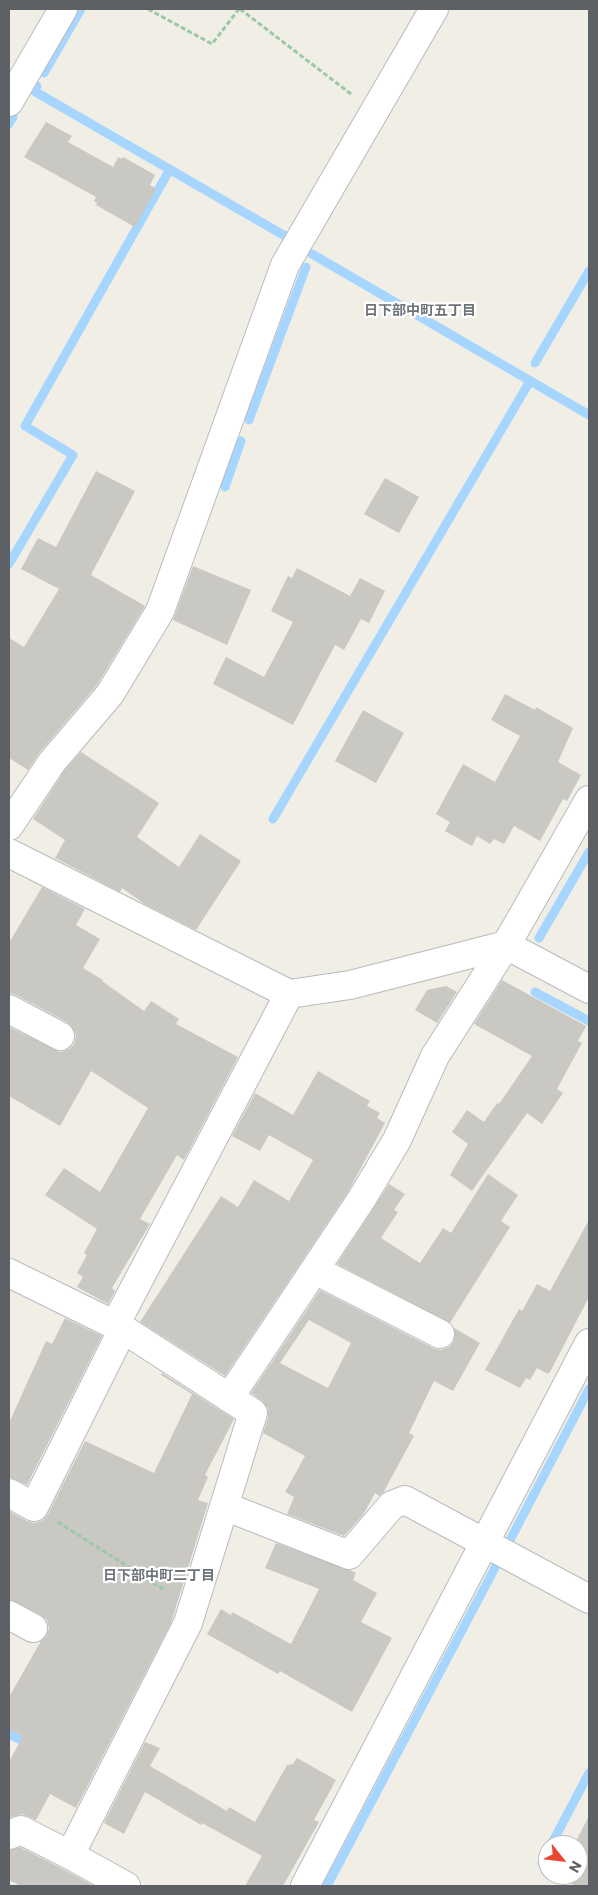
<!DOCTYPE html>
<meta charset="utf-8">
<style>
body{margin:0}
#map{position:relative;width:598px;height:1895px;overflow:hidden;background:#f0eee5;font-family:Commissioner,sans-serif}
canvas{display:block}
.frame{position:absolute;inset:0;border:10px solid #5d6166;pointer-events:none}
.north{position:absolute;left:538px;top:1835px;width:50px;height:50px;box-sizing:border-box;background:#fff;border:1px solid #bec0c2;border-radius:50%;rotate:119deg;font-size:14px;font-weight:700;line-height:20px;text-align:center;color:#5d6166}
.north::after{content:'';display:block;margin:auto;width:18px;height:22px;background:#ea4531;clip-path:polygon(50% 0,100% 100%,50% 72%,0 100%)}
</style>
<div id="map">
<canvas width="598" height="1895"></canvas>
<div class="frame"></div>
<div class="north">N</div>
</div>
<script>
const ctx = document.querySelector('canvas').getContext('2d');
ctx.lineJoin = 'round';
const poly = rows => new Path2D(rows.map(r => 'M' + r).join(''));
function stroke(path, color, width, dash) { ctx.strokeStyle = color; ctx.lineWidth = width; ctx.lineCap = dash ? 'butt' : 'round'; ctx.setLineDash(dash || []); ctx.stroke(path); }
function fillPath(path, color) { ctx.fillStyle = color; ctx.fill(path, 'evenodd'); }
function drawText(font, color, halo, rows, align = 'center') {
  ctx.font = font + ' Commissioner,"Noto Sans JP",sans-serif'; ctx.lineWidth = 4.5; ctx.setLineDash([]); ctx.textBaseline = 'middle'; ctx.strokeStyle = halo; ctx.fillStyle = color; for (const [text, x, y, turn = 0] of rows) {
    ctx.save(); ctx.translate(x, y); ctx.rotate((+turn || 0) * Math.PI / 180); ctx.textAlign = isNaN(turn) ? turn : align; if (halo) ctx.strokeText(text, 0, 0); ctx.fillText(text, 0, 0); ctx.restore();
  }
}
const stream = poly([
 [44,73,81,9],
 [37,86,34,91,285,236],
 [9,124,13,117],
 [312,254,589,415],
 [535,363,589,271],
 [249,420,306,267],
 [225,487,241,441],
 [9,564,73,455,25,426,170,169],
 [273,819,530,381],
 [539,938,589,852],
 [535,992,589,1021],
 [509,1542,589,1389],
 [9,1734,31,1745],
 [551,1845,589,1773],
 [542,1863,548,1851],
 [327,1886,496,1566]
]);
const building = poly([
 [46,122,72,136,68,142,113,167,118,157,122,159,123,157,155,175,150,185,156,189,135,227,96,205,97,203,94,201,96,197,24,157],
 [96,471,135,491,91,575,145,606,97,685,40,752,28,770,9,758,9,638,24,647,59,589,21,569,38,538,56,547],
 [385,478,419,497,399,533,364,514],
 [193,566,251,590,227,645,173,620],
 [297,568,350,596,360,578,385,591,369,623,361,619,344,650,335,645,293,725,213,684,226,657,264,677,293,622,271,611,288,576,292,578],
 [505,694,535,710,536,707,573,728,558,762,581,775,567,801,563,799,540,841,514,826,504,844,494,839,490,844,477,836,472,846,445,831,450,822,436,814,463,764,495,782,520,736,491,720],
 [363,710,404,733,376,783,335,761],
 [81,752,159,803,137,837,179,867,200,834,241,861,196,930,146,905,122,888,120,892,55,858,65,840,33,819,64,771],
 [42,887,85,909,76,925,100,939,83,968,103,980,102,981,144,1011,151,1001,179,1019,176,1024,238,1057,184,1160,177,1155,140,1219,150,1224,112,1288,115,1291,108,1304,77,1287,83,1277,77,1273,87,1255,84,1253,97,1229,45,1195,64,1168,100,1192,148,1108,91,1071,60,1126,9,1096,9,1027,60,1052,69,1049,74,1044,76,1036,73,1028,67,1022,16,995,9,993,9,943],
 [502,980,586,1026,578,1041,582,1043,557,1089,563,1093,542,1124,527,1113,472,1191,450,1175,468,1144,452,1132,467,1110,484,1122,497,1103,499,1104,532,1056,474,1024],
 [446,986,457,992,437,1023,415,1010,427,990],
 [318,1071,370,1101,367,1106,380,1113,377,1118,385,1123,348,1192,225,1376,140,1322,221,1196,238,1207,254,1180,289,1201,313,1160,269,1135,260,1151,232,1136,255,1093,293,1115],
 [488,1174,518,1195,501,1221,510,1227,450,1323,337,1264,389,1184,405,1194,394,1210,398,1212,381,1238,420,1263,443,1228,451,1233],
 [589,1220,589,1297,550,1372,548,1374,537,1368,530,1380,526,1378,520,1388,485,1370,519,1309,522,1311,537,1284,550,1291],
 [320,1290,433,1348,441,1350,449,1347,454,1341,454,1328,480,1343,453,1391,434,1381,409,1433,414,1436,383,1493,379,1496,375,1493,363,1515,344,1536,287,1514,294,1497,285,1492,305,1456,263,1433,268,1418,268,1408,261,1400,251,1393],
 [309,1320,351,1343,328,1388,280,1363],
 [65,1318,102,1336,27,1485,9,1477,9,1423,46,1341,52,1344],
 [162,1373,234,1419,205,1475,208,1477,198,1500,208,1503,171,1623,76,1808,50,1794,36,1820,22,1814,9,1818,9,1762,23,1736,9,1729,9,1697,41,1641,46,1636,49,1628,47,1620,41,1615,9,1599,9,1511,27,1521,35,1523,43,1520,48,1514,85,1441,154,1473,192,1394,161,1375],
 [276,1543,350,1570,356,1573,353,1580,377,1593,361,1622,392,1638,352,1712,280,1671,278,1674,207,1634,221,1609,231,1615,232,1612,291,1644,319,1589,265,1568],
 [145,1742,160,1748,150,1766,227,1811,229,1807,255,1822,287,1765,293,1764,297,1758,336,1780,314,1820,319,1822,283,1886,245,1886,262,1856,202,1823,201,1825,145,1792,124,1834,104,1823],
 [589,1816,589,1886,576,1886,558,1877,559,1875,578,1875,578,1845,574,1845],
 [20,1847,63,1869,94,1886,21,1886,9,1880,9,1850]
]);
const path = poly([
 [148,9,212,44,239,9],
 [240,9,351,94],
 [58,1522,166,1591]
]);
const minor = poly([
 [9,102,63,9],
 [9,826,52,762,110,694,160,611,285,265,434,9],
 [9,853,289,994,350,985,506,945,589,989],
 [9,1009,60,1036],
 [315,1270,440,1334],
 [9,1273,123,1329,253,1413,188,1623,70,1855,21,1830,9,1835],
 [115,1325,289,994],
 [229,1398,361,1200,397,1140,435,1056,506,945,589,800],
 [9,1493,34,1507,123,1329],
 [224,1506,349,1555,392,1505,405,1500,589,1599],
 [9,1615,33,1628],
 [70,1855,126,1886],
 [305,1886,589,1343]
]);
const neighbourhoodNames = [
 ["日下部中町五丁目",420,310],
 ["日下部中町二丁目",159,1575]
];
stroke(stream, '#a6d6ff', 9);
fillPath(building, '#cac8c3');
stroke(minor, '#b8bbbf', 30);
stroke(path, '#9bc8a9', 3, [5, 2.5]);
stroke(minor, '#fff', 28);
drawText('bold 14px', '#6e7378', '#fff', neighbourhoodNames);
</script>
